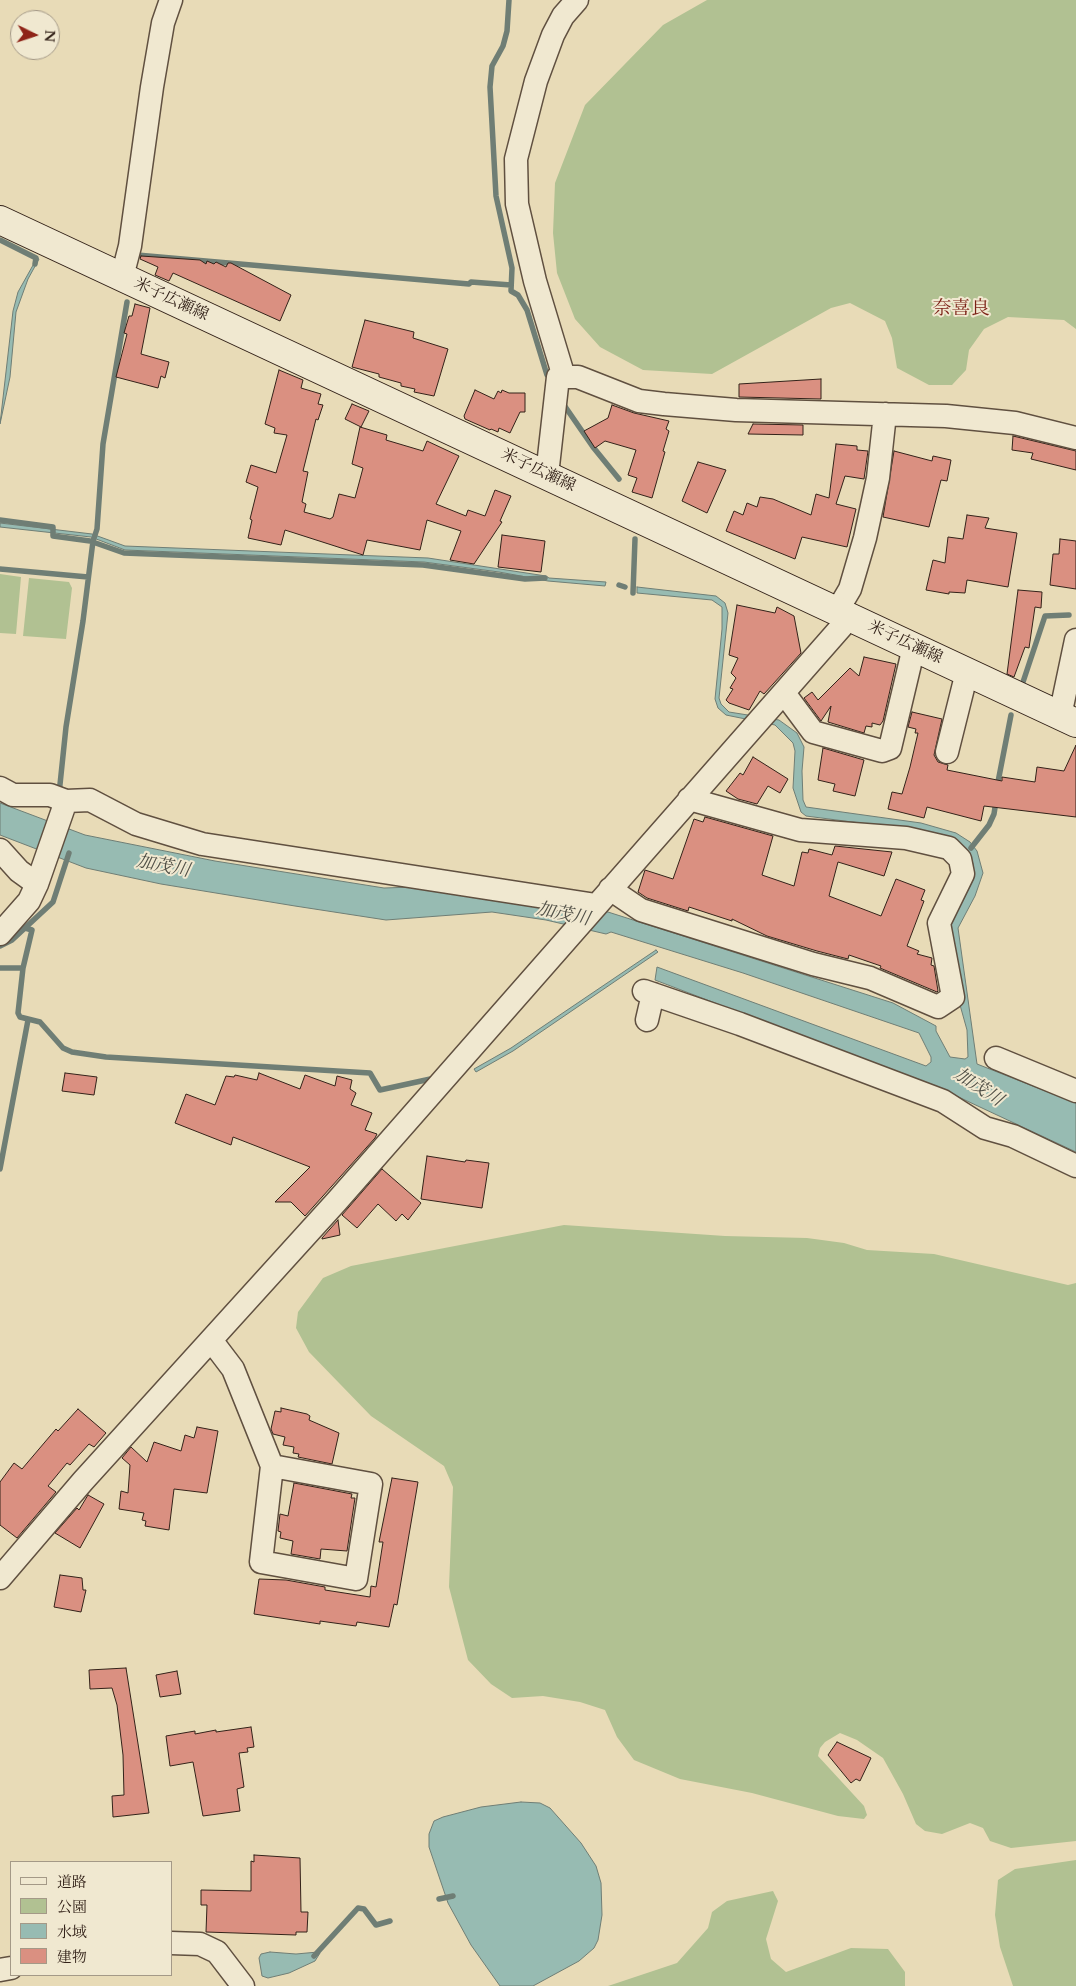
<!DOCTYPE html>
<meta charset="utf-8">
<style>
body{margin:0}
#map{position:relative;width:1076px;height:1986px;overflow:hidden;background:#e8dbb7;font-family:Cardo,"Noto Serif JP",serif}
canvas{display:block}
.legend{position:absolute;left:10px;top:1861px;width:162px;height:115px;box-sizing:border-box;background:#f0e8d0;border:1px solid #a49987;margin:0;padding:6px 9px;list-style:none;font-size:15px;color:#332219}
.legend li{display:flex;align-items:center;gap:10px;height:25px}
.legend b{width:25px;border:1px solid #a49987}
.north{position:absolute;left:10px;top:10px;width:50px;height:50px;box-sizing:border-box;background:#f0e8d0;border:1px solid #a49987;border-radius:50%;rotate:94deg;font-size:14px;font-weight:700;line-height:20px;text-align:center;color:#332219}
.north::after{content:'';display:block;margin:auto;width:18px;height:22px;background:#8f2418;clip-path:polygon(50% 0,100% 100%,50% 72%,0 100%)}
</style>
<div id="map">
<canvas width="1076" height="1986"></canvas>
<ul class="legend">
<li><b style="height:6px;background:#f0e8d0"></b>道路</li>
<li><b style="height:14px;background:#b1c192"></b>公園</li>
<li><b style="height:14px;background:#97bbb2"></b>水域</li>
<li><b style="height:14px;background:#da9081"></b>建物</li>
</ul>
<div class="north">N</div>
</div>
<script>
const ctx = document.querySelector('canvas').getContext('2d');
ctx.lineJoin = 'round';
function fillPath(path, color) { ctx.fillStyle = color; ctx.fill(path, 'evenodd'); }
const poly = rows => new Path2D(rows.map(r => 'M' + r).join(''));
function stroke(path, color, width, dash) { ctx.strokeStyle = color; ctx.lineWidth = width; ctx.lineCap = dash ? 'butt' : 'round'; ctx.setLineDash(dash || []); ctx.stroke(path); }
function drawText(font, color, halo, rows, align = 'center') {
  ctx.font = font + ' Cardo,"Noto Serif JP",serif'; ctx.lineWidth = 4; ctx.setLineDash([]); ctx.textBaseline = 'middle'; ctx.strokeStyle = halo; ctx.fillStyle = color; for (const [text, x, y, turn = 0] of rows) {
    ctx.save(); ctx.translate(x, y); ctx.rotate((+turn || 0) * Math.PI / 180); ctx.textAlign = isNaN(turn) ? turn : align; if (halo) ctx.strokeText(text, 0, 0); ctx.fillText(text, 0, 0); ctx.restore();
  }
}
const green = poly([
 [707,0,1076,0,1076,329,1064,320,1008,317,984,329,969,350,966,370,952,385,929,385,897,368,892,338,885,321,850,303,831,308,712,374,643,370,600,347,575,319,557,273,553,233,555,183,585,105,663,25],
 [0,574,21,577,16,634,0,633],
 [29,578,69,582,72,588,66,639,23,636],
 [564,1225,725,1236,807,1238,844,1243,867,1250,934,1254,1068,1285,1076,1283,1076,1841,1011,1848,990,1841,983,1828,970,1823,942,1834,925,1831,916,1824,903,1794,883,1758,857,1740,840,1733,825,1742,820,1748,818,1756,864,1806,867,1815,864,1819,838,1816,752,1793,680,1779,634,1760,617,1737,605,1710,580,1702,543,1696,512,1698,491,1684,468,1660,449,1587,453,1487,444,1466,371,1416,309,1352,296,1328,298,1312,323,1278,351,1266],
 [1076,1860,1076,1986,1013,1986,1000,1947,995,1915,998,1880,1015,1869],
 [773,1891,778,1901,766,1939,771,1959,786,1972,851,1948,888,1949,905,1972,905,1986,608,1986,677,1963,708,1928,712,1912,727,1901]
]);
const water = poly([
 [37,258,39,259,28,279,16,312,10,377,0,424,13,311,18,292,37,258],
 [0,523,92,534,125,546,428,558,546,576,549,578,606,582,605,586,548,581,499,572,424,562,125,550,91,537,0,527,0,523],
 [637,587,716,596,725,603,728,613,719,698,721,704,729,712,779,720,797,733,804,747,802,771,803,800,806,807,921,823,956,833,970,842,977,851,983,873,975,896,958,928,977,1064,1076,1103,1076,1152,950,1093,655,980,657,967,926,1066,931,1062,931,1057,919,1033,743,973,611,932,606,934,546,920,492,912,386,920,295,906,161,884,86,868,0,835,0,803,85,835,215,861,384,888,443,886,608,912,893,1003,936,1026,936,1031,950,1057,965,1059,968,1057,967,1030,955,987,947,933,973,880,973,864,970,856,914,830,806,816,801,812,793,788,795,751,793,743,775,725,726,715,718,708,715,699,722,629,722,607,712,600,637,593,637,587],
 [656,950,658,952,513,1051,476,1072,474,1069,511,1048,656,950],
 [521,1802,540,1803,550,1808,581,1843,596,1866,601,1883,602,1915,598,1940,594,1948,579,1961,533,1986,500,1986,471,1945,448,1903,429,1847,429,1834,434,1821,443,1817,481,1807,521,1802],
 [270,1952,296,1954,318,1952,320,1953,315,1961,289,1973,268,1978,262,1976,259,1958,261,1954,270,1952]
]);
const stream = poly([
 [509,0,507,31,503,46,492,66,490,87,496,196,512,268,511,291,518,295,527,310,547,375],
 [0,240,36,258,35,264],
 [137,255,469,284,471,282,511,285],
 [564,405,593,447,619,479],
 [0,520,53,527,53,536,90,541,124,553,423,565,525,579,545,578],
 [0,569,88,577],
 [619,585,625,587],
 [633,593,635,539],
 [1023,682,1045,616,1069,615],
 [997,787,1011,715],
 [59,794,66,727,83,621,93,541,97,529,103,444,127,302],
 [971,848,989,825,994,814,996,801],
 [25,928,32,930,23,968,18,1013,20,1017,40,1022,63,1048,72,1052,106,1057,370,1073,380,1090,435,1078],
 [0,946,12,940,53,902,69,853],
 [0,968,23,968],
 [0,1169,28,1020],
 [439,1899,453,1896],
 [314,1956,358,1908,364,1909,376,1925,390,1921]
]);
const building = poly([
 [141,256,200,260,206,264,207,261,214,264,216,262,226,267,228,263,231,263,291,295,280,321,173,273,169,281,155,275,158,267,140,259,141,256],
 [135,304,150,308,141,354,169,362,165,378,161,376,158,388,116,377,127,334,124,333,129,316,132,316,135,304],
 [365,320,414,332,413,338,448,349,434,396,414,392,415,389,401,386,401,383,379,377,379,374,352,367,365,320],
 [279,370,303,380,301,388,321,394,318,404,323,405,318,420,316,419,303,471,308,472,302,502,306,504,304,512,330,519,333,517,339,494,355,498,363,468,352,464,360,427,387,435,386,440,423,451,427,441,459,456,436,504,466,516,468,510,485,516,495,490,511,496,500,521,502,522,474,564,450,560,461,531,427,520,420,550,367,540,363,555,285,530,281,545,248,538,252,520,250,519,258,487,246,482,251,465,276,473,287,435,274,433,275,428,265,424,279,370],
 [821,379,821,399,739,397,739,384,821,379],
 [475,390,494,399,498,391,501,393,502,390,509,393,525,393,525,412,520,412,510,433,499,428,498,432,491,429,490,430,465,419,464,416,475,390],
 [352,404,369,411,361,427,345,419,352,404],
 [612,405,634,413,669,421,666,429,669,431,663,451,665,452,652,498,632,492,637,478,628,475,636,450,605,441,595,448,584,431,608,418,612,405],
 [753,424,803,425,803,435,748,434,753,424],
 [1013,436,1076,451,1076,470,1031,459,1033,453,1012,450,1013,436],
 [836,444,857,446,857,450,868,451,864,479,845,476,836,504,856,509,847,547,802,537,795,559,726,531,734,511,743,515,747,503,757,507,760,497,773,499,811,515,816,494,829,498,836,444],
 [894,451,932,461,933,456,951,460,947,481,941,480,929,527,883,517,894,451],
 [698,462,726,470,707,513,682,501,698,462],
 [967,515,989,518,985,528,1017,533,1008,587,967,580,965,593,949,592,949,594,926,590,933,560,945,563,948,537,963,539,967,515],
 [502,535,545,541,541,572,498,567,502,535],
 [1060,539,1076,541,1076,589,1050,585,1053,554,1059,554,1060,539],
 [1018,590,1042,592,1041,608,1035,607,1029,648,1025,647,1014,677,1007,674,1018,590],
 [737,605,775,613,777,607,794,616,801,653,764,694,760,691,749,710,729,703,726,700,733,689,730,688,736,678,731,673,738,658,729,655,737,605],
 [864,657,896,664,883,721,880,725,872,723,872,727,866,726,864,733,828,722,831,706,821,721,804,698,812,692,818,700,850,668,859,676,864,657],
 [912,712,942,719,934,755,938,762,948,765,947,770,1002,781,1002,777,1035,782,1037,767,1064,771,1076,745,1076,817,984,806,981,821,927,807,924,818,888,809,892,792,902,794,910,767,918,733,915,733,916,729,908,727,912,712],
 [823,748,864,760,855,796,833,791,835,784,818,780,823,748],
 [753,757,788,779,780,793,768,786,757,804,738,799,726,791,740,773,743,775,753,757],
 [705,817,773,836,762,875,794,886,802,852,808,853,809,849,832,855,835,846,892,852,884,876,838,862,829,896,881,916,896,879,925,890,921,900,924,901,907,946,919,951,917,954,932,958,931,965,934,966,938,991,937,992,880,968,881,966,849,955,848,959,817,951,767,936,732,919,732,921,689,907,688,911,647,898,638,892,645,870,673,879,694,819,703,822,705,817],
 [65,1073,97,1077,94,1095,62,1091,65,1073],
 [259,1073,300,1089,305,1075,335,1086,337,1076,352,1080,350,1089,356,1093,351,1105,372,1113,365,1130,377,1134,375,1138,305,1216,291,1202,275,1202,310,1167,233,1137,231,1145,175,1123,186,1094,215,1105,226,1076,234,1077,235,1075,257,1080,259,1073],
 [427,1156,465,1162,466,1160,489,1163,482,1208,421,1199,427,1156],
 [382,1169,421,1203,408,1220,402,1214,396,1221,378,1204,357,1228,342,1215,382,1169],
 [338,1220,340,1235,322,1239,322,1238,338,1220],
 [281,1408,307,1414,310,1416,309,1420,339,1433,332,1464,298,1457,299,1454,293,1453,294,1447,283,1445,285,1437,273,1434,271,1429,275,1411,281,1412,281,1408],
 [78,1409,106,1433,94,1447,89,1444,70,1465,67,1463,48,1486,56,1492,17,1538,0,1525,0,1482,14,1463,22,1469,56,1429,58,1431,78,1409],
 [197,1427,218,1431,207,1493,174,1489,169,1530,145,1526,146,1521,142,1520,144,1513,119,1509,121,1491,128,1493,130,1465,122,1458,131,1447,147,1462,154,1442,181,1451,185,1435,194,1438,197,1427],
 [392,1478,418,1482,397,1605,394,1604,389,1627,357,1622,356,1626,320,1621,320,1624,254,1614,259,1579,286,1580,325,1587,325,1590,370,1597,371,1586,376,1587,383,1542,379,1542,392,1478],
 [294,1483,352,1494,351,1498,355,1498,347,1551,321,1549,320,1559,291,1554,293,1541,280,1538,281,1532,278,1531,280,1514,288,1516,294,1483],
 [88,1495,104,1504,80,1548,55,1533,77,1508,79,1510,88,1495],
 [60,1575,82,1578,83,1590,86,1590,81,1612,54,1607,60,1575],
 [126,1668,149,1813,113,1817,112,1796,124,1795,123,1755,117,1705,112,1688,90,1689,89,1670,126,1668],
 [177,1671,181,1694,160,1697,156,1675,177,1671],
 [251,1727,254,1747,247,1748,248,1752,239,1753,244,1787,237,1789,240,1811,203,1816,193,1762,170,1766,166,1736,195,1731,195,1734,216,1730,216,1732,251,1727],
 [837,1742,871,1758,860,1781,856,1779,851,1783,828,1755,837,1742],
 [254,1855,300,1858,301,1912,308,1912,307,1932,296,1932,296,1935,206,1932,207,1905,201,1905,201,1890,251,1891,251,1861,254,1862,254,1855]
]);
const minor = poly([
 [122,277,130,246,152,87,163,23,171,0],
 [564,377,535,281,517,204,516,159,536,81,553,35,563,16,577,0],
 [547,475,558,377,578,377,639,401,664,404,736,410,946,416,1015,423,1076,438],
 [837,611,850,589,865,538,878,478,885,414],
 [784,693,813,732,882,751,890,748,914,647],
 [1060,716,1076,640],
 [947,752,967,672],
 [0,788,13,795,50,795,66,801],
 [0,850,19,871,37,884],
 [610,889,641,910,813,964,870,978,938,1007,953,997,939,923,963,874,960,859,949,848,906,838,800,830,689,799],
 [0,934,29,901,37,884,66,801,90,800,136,824,202,844,596,905],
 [644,991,740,1024,943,1101,985,1128,1013,1136,1076,1166],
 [647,1020,653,994],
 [996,1058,1076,1091],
 [211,1340,233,1369,272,1466,261,1562,356,1579,371,1484,272,1466],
 [0,1578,83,1481,337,1201,850,617],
 [171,1943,200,1944,217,1952,243,1986],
 [0,1970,11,1968]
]);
const secondary = poly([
 [0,220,1076,723]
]);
const streetNames = [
 ["米子広瀬線",171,300,25],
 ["米子広瀬線",538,471,25],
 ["米子広瀬線",905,643,25]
];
const waterNames = [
 ["加茂川",163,867,11],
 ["加茂川",563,915,12],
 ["加茂川",978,1088,33]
];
const quarterNames = [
 ["奈喜良",961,310]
];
fillPath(green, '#b1c192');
fillPath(water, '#97bbb2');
stroke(water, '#6f7e75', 1);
stroke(stream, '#6f7e75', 5.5);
fillPath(building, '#da9081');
stroke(building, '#332219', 1);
stroke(minor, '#605040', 25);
stroke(secondary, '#332219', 30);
stroke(minor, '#f0e8d0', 22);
stroke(secondary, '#f0e8d0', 28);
drawText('16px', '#332219', '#f0e8d0', streetNames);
drawText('italic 18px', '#515047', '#f0e8d0', waterNames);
drawText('19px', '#7a1f14', '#f0e8d0', quarterNames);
</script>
